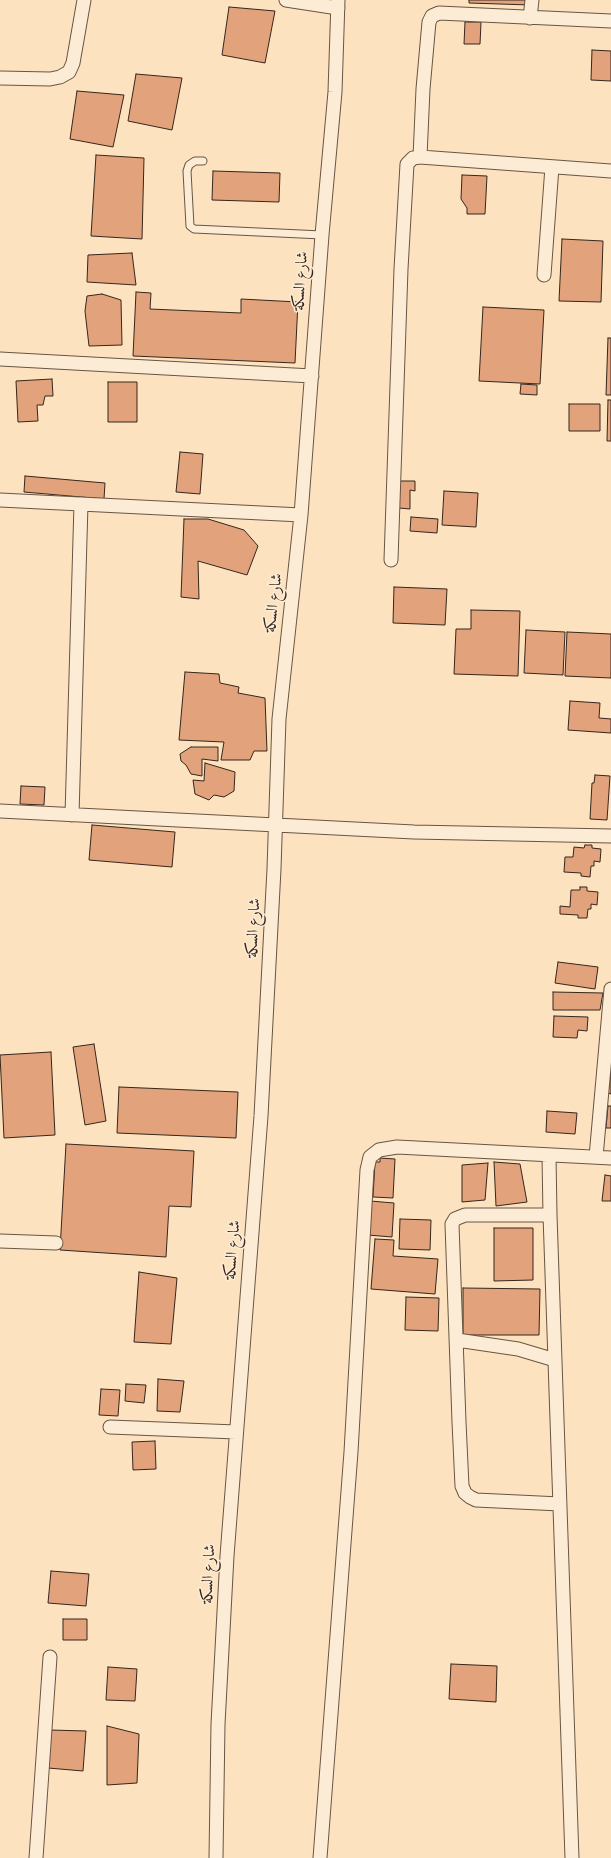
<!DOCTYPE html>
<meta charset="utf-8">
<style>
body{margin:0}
canvas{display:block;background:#fce2be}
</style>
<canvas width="611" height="1858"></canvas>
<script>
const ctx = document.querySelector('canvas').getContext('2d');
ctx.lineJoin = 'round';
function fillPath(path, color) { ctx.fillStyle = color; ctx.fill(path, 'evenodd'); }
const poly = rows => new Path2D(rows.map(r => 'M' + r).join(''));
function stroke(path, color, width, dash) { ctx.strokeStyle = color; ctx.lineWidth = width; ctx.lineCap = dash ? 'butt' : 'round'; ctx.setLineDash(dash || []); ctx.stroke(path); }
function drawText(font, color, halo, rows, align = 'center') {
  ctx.font = font + ' "Gentium Book Plus",Amiri,serif'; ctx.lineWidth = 3; ctx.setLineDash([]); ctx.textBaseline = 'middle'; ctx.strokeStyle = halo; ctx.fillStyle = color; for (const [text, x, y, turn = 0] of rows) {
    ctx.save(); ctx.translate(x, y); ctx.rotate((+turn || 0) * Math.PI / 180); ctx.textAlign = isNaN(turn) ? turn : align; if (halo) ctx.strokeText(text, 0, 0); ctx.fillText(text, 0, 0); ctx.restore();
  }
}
const building = poly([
 [469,0,530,0,530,5,469,3,469,0],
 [229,7,275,11,265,63,222,55,229,7],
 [465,22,481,22,480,44,464,44,465,22],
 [592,50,611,51,611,81,591,80,592,50],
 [136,74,182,78,172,130,128,121,136,74],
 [77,91,124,95,113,147,70,139,77,91],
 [96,155,144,158,142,239,91,236,96,155],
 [213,171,280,173,279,202,212,200,213,171],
 [462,175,487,176,485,214,467,214,467,208,461,199,462,175],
 [562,239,603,241,601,302,559,301,562,239],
 [132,253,136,285,87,282,88,255,132,253],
 [136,292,151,293,150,309,241,313,241,299,298,302,295,363,133,356,136,292],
 [102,294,121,300,122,345,89,346,85,311,87,296,102,294],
 [483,307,544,310,540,384,479,381,483,307],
 [608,338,611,338,611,395,606,395,608,338],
 [52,379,53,396,45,396,43,405,37,405,38,421,18,422,16,381,52,379],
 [108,382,137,382,137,422,108,422,108,382],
 [521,384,537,385,537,395,520,394,521,384],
 [608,400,611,400,611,441,607,441,608,400],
 [569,404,600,404,600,431,569,431,569,404],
 [180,452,203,454,200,494,176,492,180,452],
 [25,476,105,483,104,499,24,492,25,476],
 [400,481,415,481,415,491,410,490,410,509,399,508,400,481],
 [444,491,478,493,476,527,442,525,444,491],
 [411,517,438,519,437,533,410,531,411,517],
 [184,519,208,519,244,530,258,546,247,575,198,561,199,599,181,597,184,519],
 [394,587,447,589,445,625,393,623,394,587],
 [471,610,520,611,518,676,454,674,456,629,471,629,471,610],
 [526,630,565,632,563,675,524,673,526,630],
 [567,632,611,634,611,678,565,676,567,632],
 [185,672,219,674,220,683,239,687,238,693,265,698,267,751,254,751,250,760,221,760,224,742,179,740,185,672],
 [570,701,600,703,599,718,611,719,611,733,568,730,570,701],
 [191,747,218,747,218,761,202,759,202,776,191,774,186,765,181,761,180,754,191,747],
 [205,763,235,772,234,791,224,797,214,795,209,800,195,794,193,780,204,781,205,763],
 [595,775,610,776,607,820,590,819,592,783,594,783,595,775],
 [21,786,45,787,44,805,20,804,21,786],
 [92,825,175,832,172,867,89,860,92,825],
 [585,845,592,845,592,848,601,849,600,862,594,861,594,866,591,866,590,877,581,876,581,873,564,872,565,857,573,857,574,847,584,848,585,845],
 [580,887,587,887,587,891,598,892,597,905,591,904,591,909,588,909,587,918,578,918,578,915,560,914,560,906,570,907,571,890,580,890,580,887],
 [558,962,598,967,595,989,555,983,558,962],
 [553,992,603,993,600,1010,553,1010,553,992],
 [554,1016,588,1017,587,1031,578,1030,577,1038,553,1037,554,1016],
 [94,1044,106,1121,85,1125,73,1047,94,1044],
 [51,1052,55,1135,4,1138,0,1055,51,1052],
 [611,1071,611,1094,608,1093,611,1071],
 [119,1087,238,1092,236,1138,117,1133,119,1087],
 [608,1106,611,1106,611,1128,606,1128,608,1106],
 [547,1111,577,1113,575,1134,546,1132,547,1111],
 [66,1144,194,1151,191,1207,169,1206,166,1257,60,1250,66,1144],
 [380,1158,395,1159,393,1198,373,1197,375,1162,380,1162,380,1158],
 [494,1162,520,1164,527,1202,496,1206,494,1162],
 [488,1163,485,1200,462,1202,462,1165,488,1163],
 [605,1175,611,1176,611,1201,602,1201,605,1175],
 [370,1201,394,1203,392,1237,368,1235,370,1201],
 [400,1219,431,1220,430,1250,399,1249,400,1219],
 [494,1228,533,1228,533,1280,494,1281,494,1228],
 [375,1239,394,1240,393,1256,438,1259,435,1294,371,1289,375,1239],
 [139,1272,177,1278,171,1344,134,1342,139,1272],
 [463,1288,540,1289,539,1335,463,1335,463,1288],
 [406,1297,439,1298,438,1331,405,1330,406,1297],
 [158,1379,184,1381,180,1412,157,1411,158,1379],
 [126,1384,146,1385,144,1403,125,1401,126,1384],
 [101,1389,120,1390,118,1416,99,1415,101,1389],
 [155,1441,156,1469,133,1470,132,1442,155,1441],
 [51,1571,89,1574,86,1606,48,1603,51,1571],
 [63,1619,87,1619,87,1640,63,1640,63,1619],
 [451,1664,497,1666,496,1702,449,1699,451,1664],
 [108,1667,137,1669,135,1701,106,1700,108,1667],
 [107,1726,139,1734,137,1783,107,1785,107,1726],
 [50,1730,86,1731,83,1771,48,1768,50,1730]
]);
const lane = poly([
 [203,161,195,161,189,165,187,171,190,226,194,229,322,235]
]);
const street = poly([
 [286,0,338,8],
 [530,18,532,0],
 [0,78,50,79,60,77,69,72,73,63,84,0],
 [420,157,423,89,429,22,432,16,439,13,611,21],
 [544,275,552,167],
 [0,359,312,376],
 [0,500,301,515],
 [391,560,401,269,407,164,413,158,420,157,611,171],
 [0,811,414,832,611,836],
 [72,815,81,504],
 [549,1156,550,1215,572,1858],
 [596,1157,611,989],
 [550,1215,465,1215,455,1219,452,1224,459,1422,462,1486,465,1493,470,1497,476,1500,560,1504],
 [0,1241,56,1243],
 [457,1340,518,1349,555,1360],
 [110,1427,236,1432],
 [36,1858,50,1657],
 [216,1858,218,1724,227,1556,261,1116,274,869,279,719,301,515,322,235,335,92,338,0],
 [320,1858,351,1452,367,1170,370,1157,379,1150,397,1147,611,1158]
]);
const streetNames = [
 ["شارع السكة",301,281,-86],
 ["شارع السكة",274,603,-83],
 ["شارع السكة",254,928,-87],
 ["شارع السكة",233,1250,-85],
 ["شارع السكة",209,1574,-87]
];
fillPath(building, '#e2a27b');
stroke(building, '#36261c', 1);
stroke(lane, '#685544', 9);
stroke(street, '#685544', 15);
stroke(lane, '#fdecd5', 7);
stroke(street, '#fdecd5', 13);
drawText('16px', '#36261c', '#fdecd5', streetNames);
</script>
